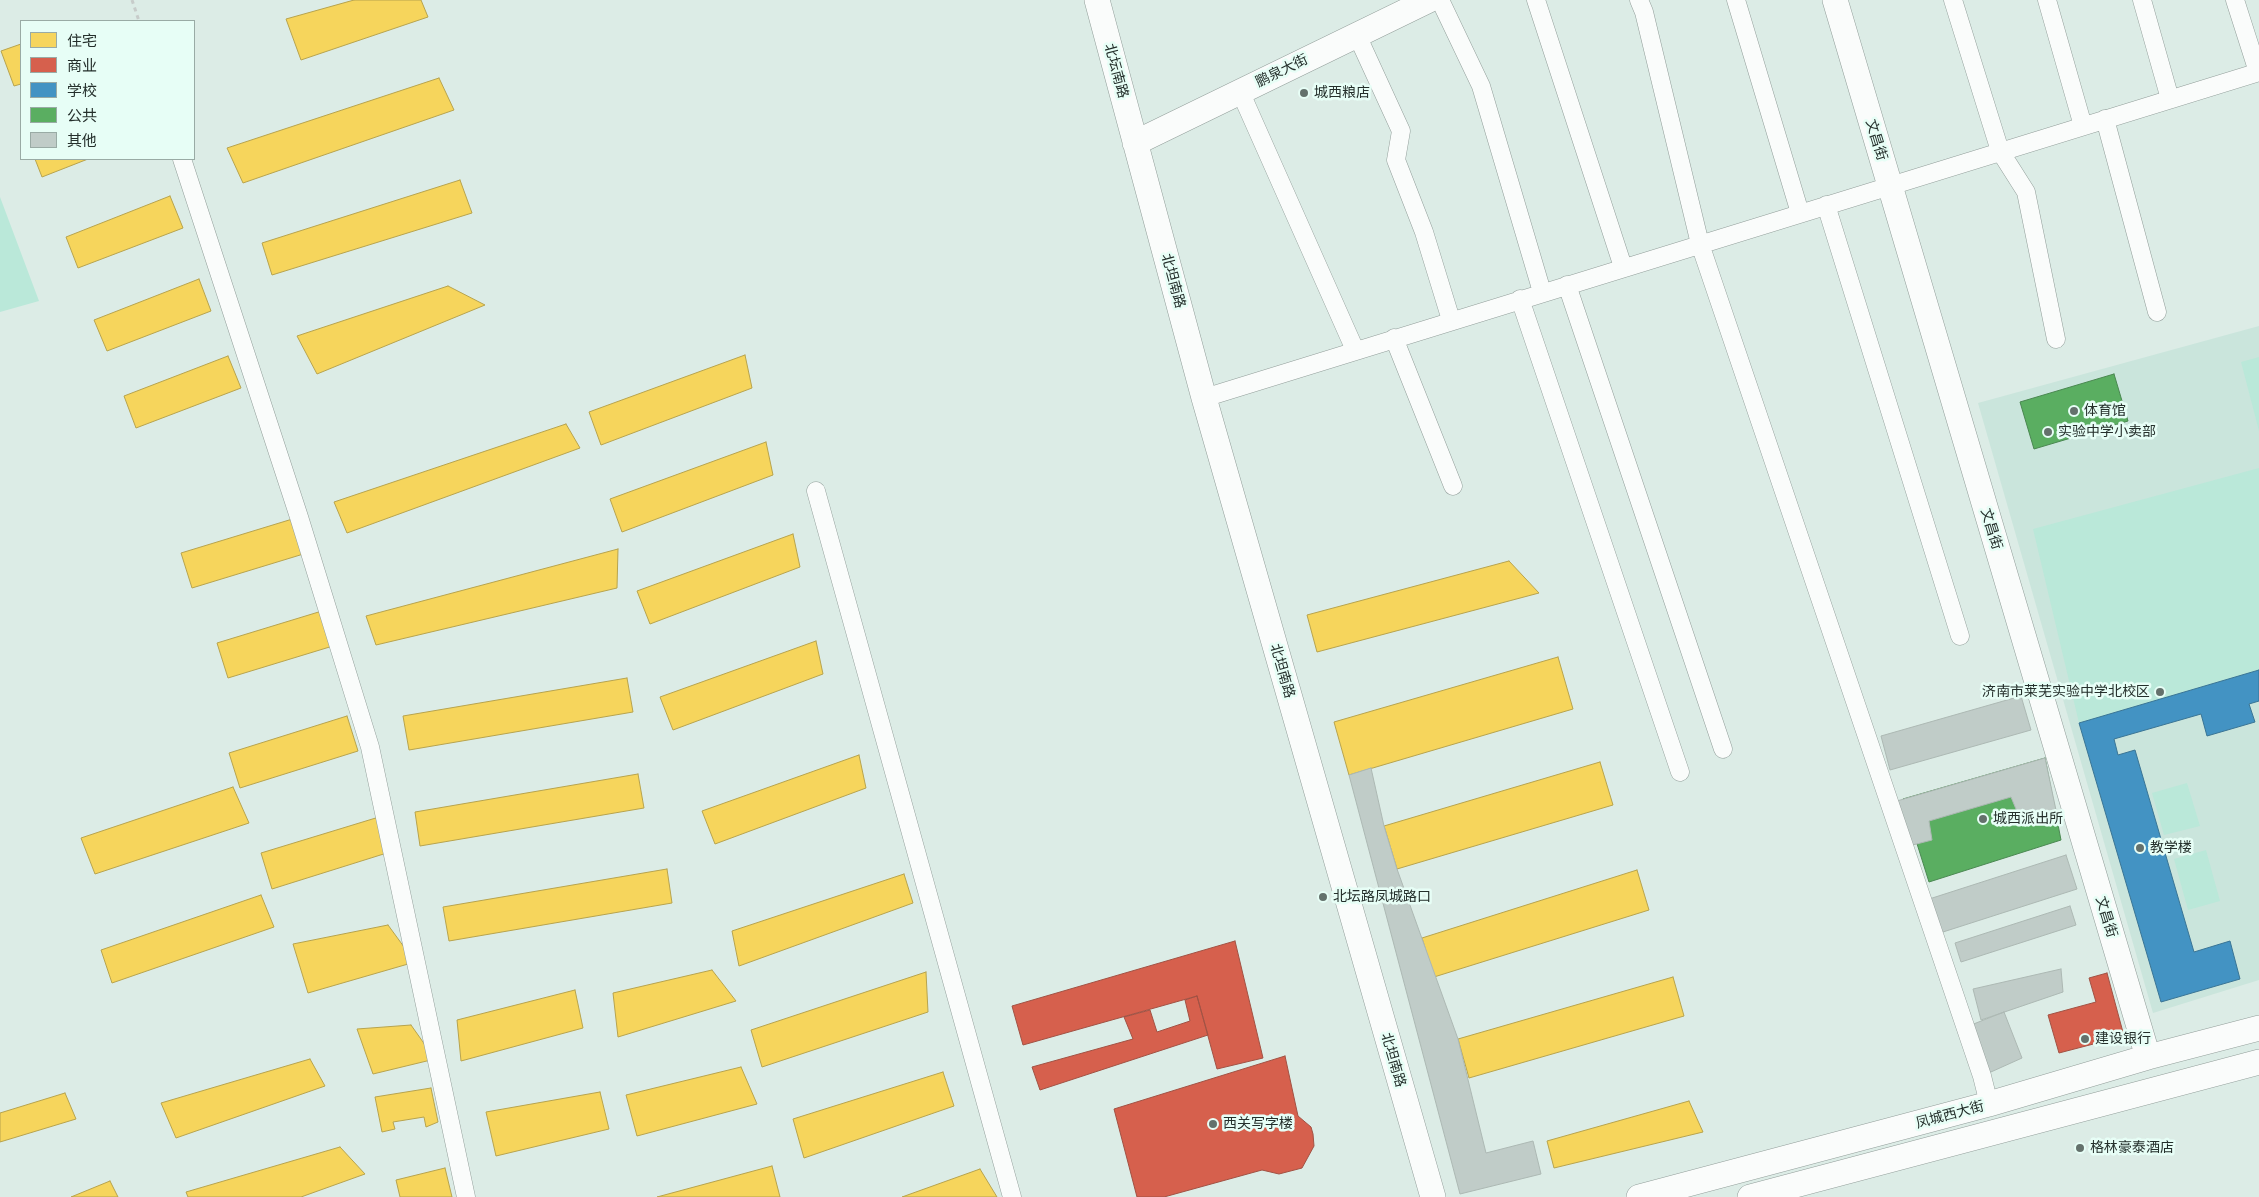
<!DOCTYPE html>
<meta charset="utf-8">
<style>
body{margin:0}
#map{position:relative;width:2259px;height:1197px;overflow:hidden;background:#dcece6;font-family:Rubik,"Noto Sans SC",sans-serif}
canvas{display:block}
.legend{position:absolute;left:20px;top:20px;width:175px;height:140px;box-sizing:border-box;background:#e7fef6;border:1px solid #99aba5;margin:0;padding:6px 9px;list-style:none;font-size:15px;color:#242f2b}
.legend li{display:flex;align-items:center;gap:10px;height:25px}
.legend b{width:25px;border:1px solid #99aba5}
</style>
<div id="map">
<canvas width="2259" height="1197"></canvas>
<ul class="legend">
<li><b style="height:14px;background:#f6d55c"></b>住宅</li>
<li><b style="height:14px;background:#d6604d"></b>商业</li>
<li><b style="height:14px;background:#4393c3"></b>学校</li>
<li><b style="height:14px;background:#5aae61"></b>公共</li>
<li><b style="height:14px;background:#c0ccc8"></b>其他</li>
</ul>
</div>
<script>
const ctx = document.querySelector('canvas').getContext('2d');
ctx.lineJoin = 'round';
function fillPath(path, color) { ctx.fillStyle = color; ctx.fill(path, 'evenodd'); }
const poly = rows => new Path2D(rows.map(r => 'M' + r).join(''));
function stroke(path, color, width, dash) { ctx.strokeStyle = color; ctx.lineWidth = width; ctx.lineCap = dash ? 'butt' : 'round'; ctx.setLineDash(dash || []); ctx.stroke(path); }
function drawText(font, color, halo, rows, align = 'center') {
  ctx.font = font + ' Rubik,"Noto Sans SC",sans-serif'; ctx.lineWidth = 5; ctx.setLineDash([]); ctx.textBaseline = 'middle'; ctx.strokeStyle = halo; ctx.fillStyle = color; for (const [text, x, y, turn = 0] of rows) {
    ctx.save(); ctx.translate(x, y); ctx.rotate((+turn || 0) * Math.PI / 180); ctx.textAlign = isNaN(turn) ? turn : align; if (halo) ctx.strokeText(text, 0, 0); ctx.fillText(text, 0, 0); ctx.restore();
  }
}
const built = poly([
 [2259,326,2259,980,2153,1013,1978,403]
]);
const green = poly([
 [0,197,39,301,0,312],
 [2259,357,2259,431,2241,362],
 [2259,468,2259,670,2079,723,2033,529],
 [2187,783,2200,826,2164,835,2152,793],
 [2206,850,2220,901,2188,910,2174,859]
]);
const homes = poly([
 [354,0,421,0,428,17,301,60,286,19,354,0],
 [21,44,21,84,14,86,1,51,21,44],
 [439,78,454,110,243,183,227,148,439,78],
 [35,159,88,159,42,177,35,159],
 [460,180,472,213,272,275,262,243,460,180],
 [170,196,183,228,78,268,66,237,170,196],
 [199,279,211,311,107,351,94,320,199,279],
 [448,286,485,305,317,374,297,336,448,286],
 [745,355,752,388,601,445,589,412,745,355],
 [228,356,241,388,136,428,124,396,228,356],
 [566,424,580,448,347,533,334,502,566,424],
 [766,442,773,475,622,532,610,499,766,442],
 [299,517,310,552,192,588,181,553,299,517],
 [793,534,800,567,650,624,637,591,793,534],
 [618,549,617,588,376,645,366,616,618,549],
 [1509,561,1539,593,1317,652,1307,615,1509,561],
 [335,607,346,642,228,678,217,643,335,607],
 [816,641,823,674,673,730,660,697,816,641],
 [1558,657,1573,709,1349,775,1334,722,1558,657],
 [627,678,633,712,409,750,403,716,627,678],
 [347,716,358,751,240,788,229,753,347,716],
 [859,755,866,788,715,844,702,811,859,755],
 [1600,762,1613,805,1397,869,1384,826,1600,762],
 [638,774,644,808,420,846,415,812,638,774],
 [233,787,249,823,95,874,81,838,233,787],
 [379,817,390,852,272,889,261,853,379,817],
 [667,869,672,903,449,941,443,907,667,869],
 [1637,870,1649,910,1434,977,1422,938,1637,870],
 [904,874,913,903,739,966,732,931,904,874],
 [261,895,274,927,112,983,101,950,261,895],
 [388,925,415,962,308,993,293,944,388,925],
 [712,970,736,1001,618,1037,613,993,712,970],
 [926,972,928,1012,762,1067,751,1030,926,972],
 [1673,977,1684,1016,1469,1078,1458,1039,1673,977],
 [575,990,583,1028,461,1061,457,1020,575,990],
 [411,1025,435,1059,373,1074,357,1029,411,1025],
 [310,1059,325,1086,176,1138,161,1103,310,1059],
 [741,1067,757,1104,637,1136,626,1095,741,1067],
 [943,1072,954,1106,804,1158,793,1119,943,1072],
 [431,1088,438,1122,426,1127,424,1117,393,1122,395,1129,382,1132,375,1097,431,1088],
 [600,1092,609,1129,496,1156,486,1112,600,1092],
 [65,1093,76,1119,0,1142,0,1113,65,1093],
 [1689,1101,1703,1132,1554,1168,1547,1141,1689,1101],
 [340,1147,365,1174,301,1197,188,1197,186,1192,340,1147],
 [772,1166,780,1197,657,1197,772,1166],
 [445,1168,452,1197,400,1197,396,1180,445,1168],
 [980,1169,997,1197,902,1197,980,1169],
 [110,1181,118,1197,71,1197,110,1181]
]);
const shops = poly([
 [1235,941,1263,1058,1217,1069,1197,996,1023,1045,1012,1006,1235,941],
 [2107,973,2124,1036,2059,1053,2048,1015,2096,1002,2089,978,2107,973],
 [1197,996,1208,1035,1040,1090,1032,1067,1133,1039,1124,1017,1150,1010,1157,1032,1190,1021,1185,1000,1197,996],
 [1285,1056,1298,1116,1311,1127,1313,1134,1314,1146,1302,1168,1279,1174,1262,1170,1164,1197,1137,1197,1114,1109,1285,1056]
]);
const schools = poly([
 [2259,670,2259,701,2249,704,2255,722,2207,736,2201,714,2114,739,2118,755,2135,750,2194,952,2230,941,2240,979,2161,1002,2079,723,2259,670]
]);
const public = poly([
 [2114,374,2128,421,2034,449,2020,402,2114,374],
 [2045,758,2061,840,1929,882,1903,799,2045,758]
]);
const building = poly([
 [2021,696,2031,730,1890,770,1881,736,2021,696],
 [2045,758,2056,810,2023,826,2011,797,1929,821,1932,840,1905,847,1890,803,2045,758],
 [1371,768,1384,826,1397,869,1458,1039,1486,1153,1533,1141,1541,1174,1460,1194,1349,775,1371,768],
 [2066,855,2077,889,1943,932,1923,901,2066,855],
 [2070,906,2076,925,1961,962,1955,943,2070,906],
 [2061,969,2063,992,1981,1020,1973,989,2061,969],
 [2004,1012,2022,1058,1982,1076,1966,1027,2004,1012]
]);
const path = poly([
 [132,0,139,21]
]);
const street = poly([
 [1440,0,1481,86,1542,292],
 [1536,0,1623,267],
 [1639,0,1644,12,1700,244,1982,1076,1989,1104],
 [1736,0,1800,213],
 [1953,0,2000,151,2026,192,2056,339],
 [2047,0,2083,126],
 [2142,0,2170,99],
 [2235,0,2258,72],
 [1357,35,1401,131,1396,160,1424,232,1451,320],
 [1240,91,1355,350],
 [2105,119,2157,312],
 [182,159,299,517,370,747,466,1197],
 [1826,205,1960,636],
 [1567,285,1723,749],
 [1520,299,1680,772],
 [1394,338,1453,486],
 [1204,398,2259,72],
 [816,491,1012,1197]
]);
const secondary = poly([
 [1097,0,1204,398,1433,1197],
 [1835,0,2148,1057],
 [1135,143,1429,0],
 [1639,1197,1989,1104,2148,1057,2259,1028],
 [1750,1197,2259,1062]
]);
const markers = [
 [1304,93,5,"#64716c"],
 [2074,411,5,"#64716c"],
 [2048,432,5,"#64716c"],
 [2160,692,5,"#64716c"],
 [1983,819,5,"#64716c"],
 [2140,848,5,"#64716c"],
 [1323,897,5,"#64716c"],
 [2085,1039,5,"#64716c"],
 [1213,1124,5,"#64716c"],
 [2080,1148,5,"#64716c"]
];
const streetNames = [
 ["北坛南路",1116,71,75],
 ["鹏泉大街",1282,71,-26],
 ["文昌街",1876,140,73],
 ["北坦南路",1173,281,75],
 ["文昌街",1991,529,73],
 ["北坦南路",1282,671,74],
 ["文昌街",2106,917,73],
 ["北坦南路",1393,1060,74],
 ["凤城西大街",1950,1115,-15]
];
const poiNames = [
 ["城西粮店",1314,93],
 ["体育馆",2084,411],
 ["实验中学小卖部",2058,432],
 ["济南市莱芜实验中学北校区",2150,692,"right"],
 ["城西派出所",1993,819],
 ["教学楼",2150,848],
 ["北坛路凤城路口",1333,897],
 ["建设银行",2095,1039],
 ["西关写字楼",1223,1124],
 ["格林豪泰酒店",2090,1148]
];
fillPath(built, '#cae5dc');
fillPath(green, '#bae8d9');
fillPath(homes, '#f6d55c');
stroke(homes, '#b7a34d', 1);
fillPath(shops, '#d6604d');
stroke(shops, '#a15143', 1);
fillPath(schools, '#4393c3');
stroke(schools, '#3a7595', 1);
fillPath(public, '#5aae61');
stroke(public, '#4a8851', 1);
fillPath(building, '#c0ccc8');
stroke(building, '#acb8b3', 1);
stroke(street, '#929e9a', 19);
stroke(secondary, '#929e9a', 26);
stroke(path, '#c7ccca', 3, [4, 4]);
stroke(street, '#fafcfb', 18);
stroke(secondary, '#fafcfb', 25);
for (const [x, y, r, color] of markers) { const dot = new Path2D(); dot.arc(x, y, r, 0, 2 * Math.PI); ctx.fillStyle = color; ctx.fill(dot); stroke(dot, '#e7fef6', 2); }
drawText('14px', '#242f2b', '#e7fef6', streetNames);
drawText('14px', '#242f2b', '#e7fef6', poiNames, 'left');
</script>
